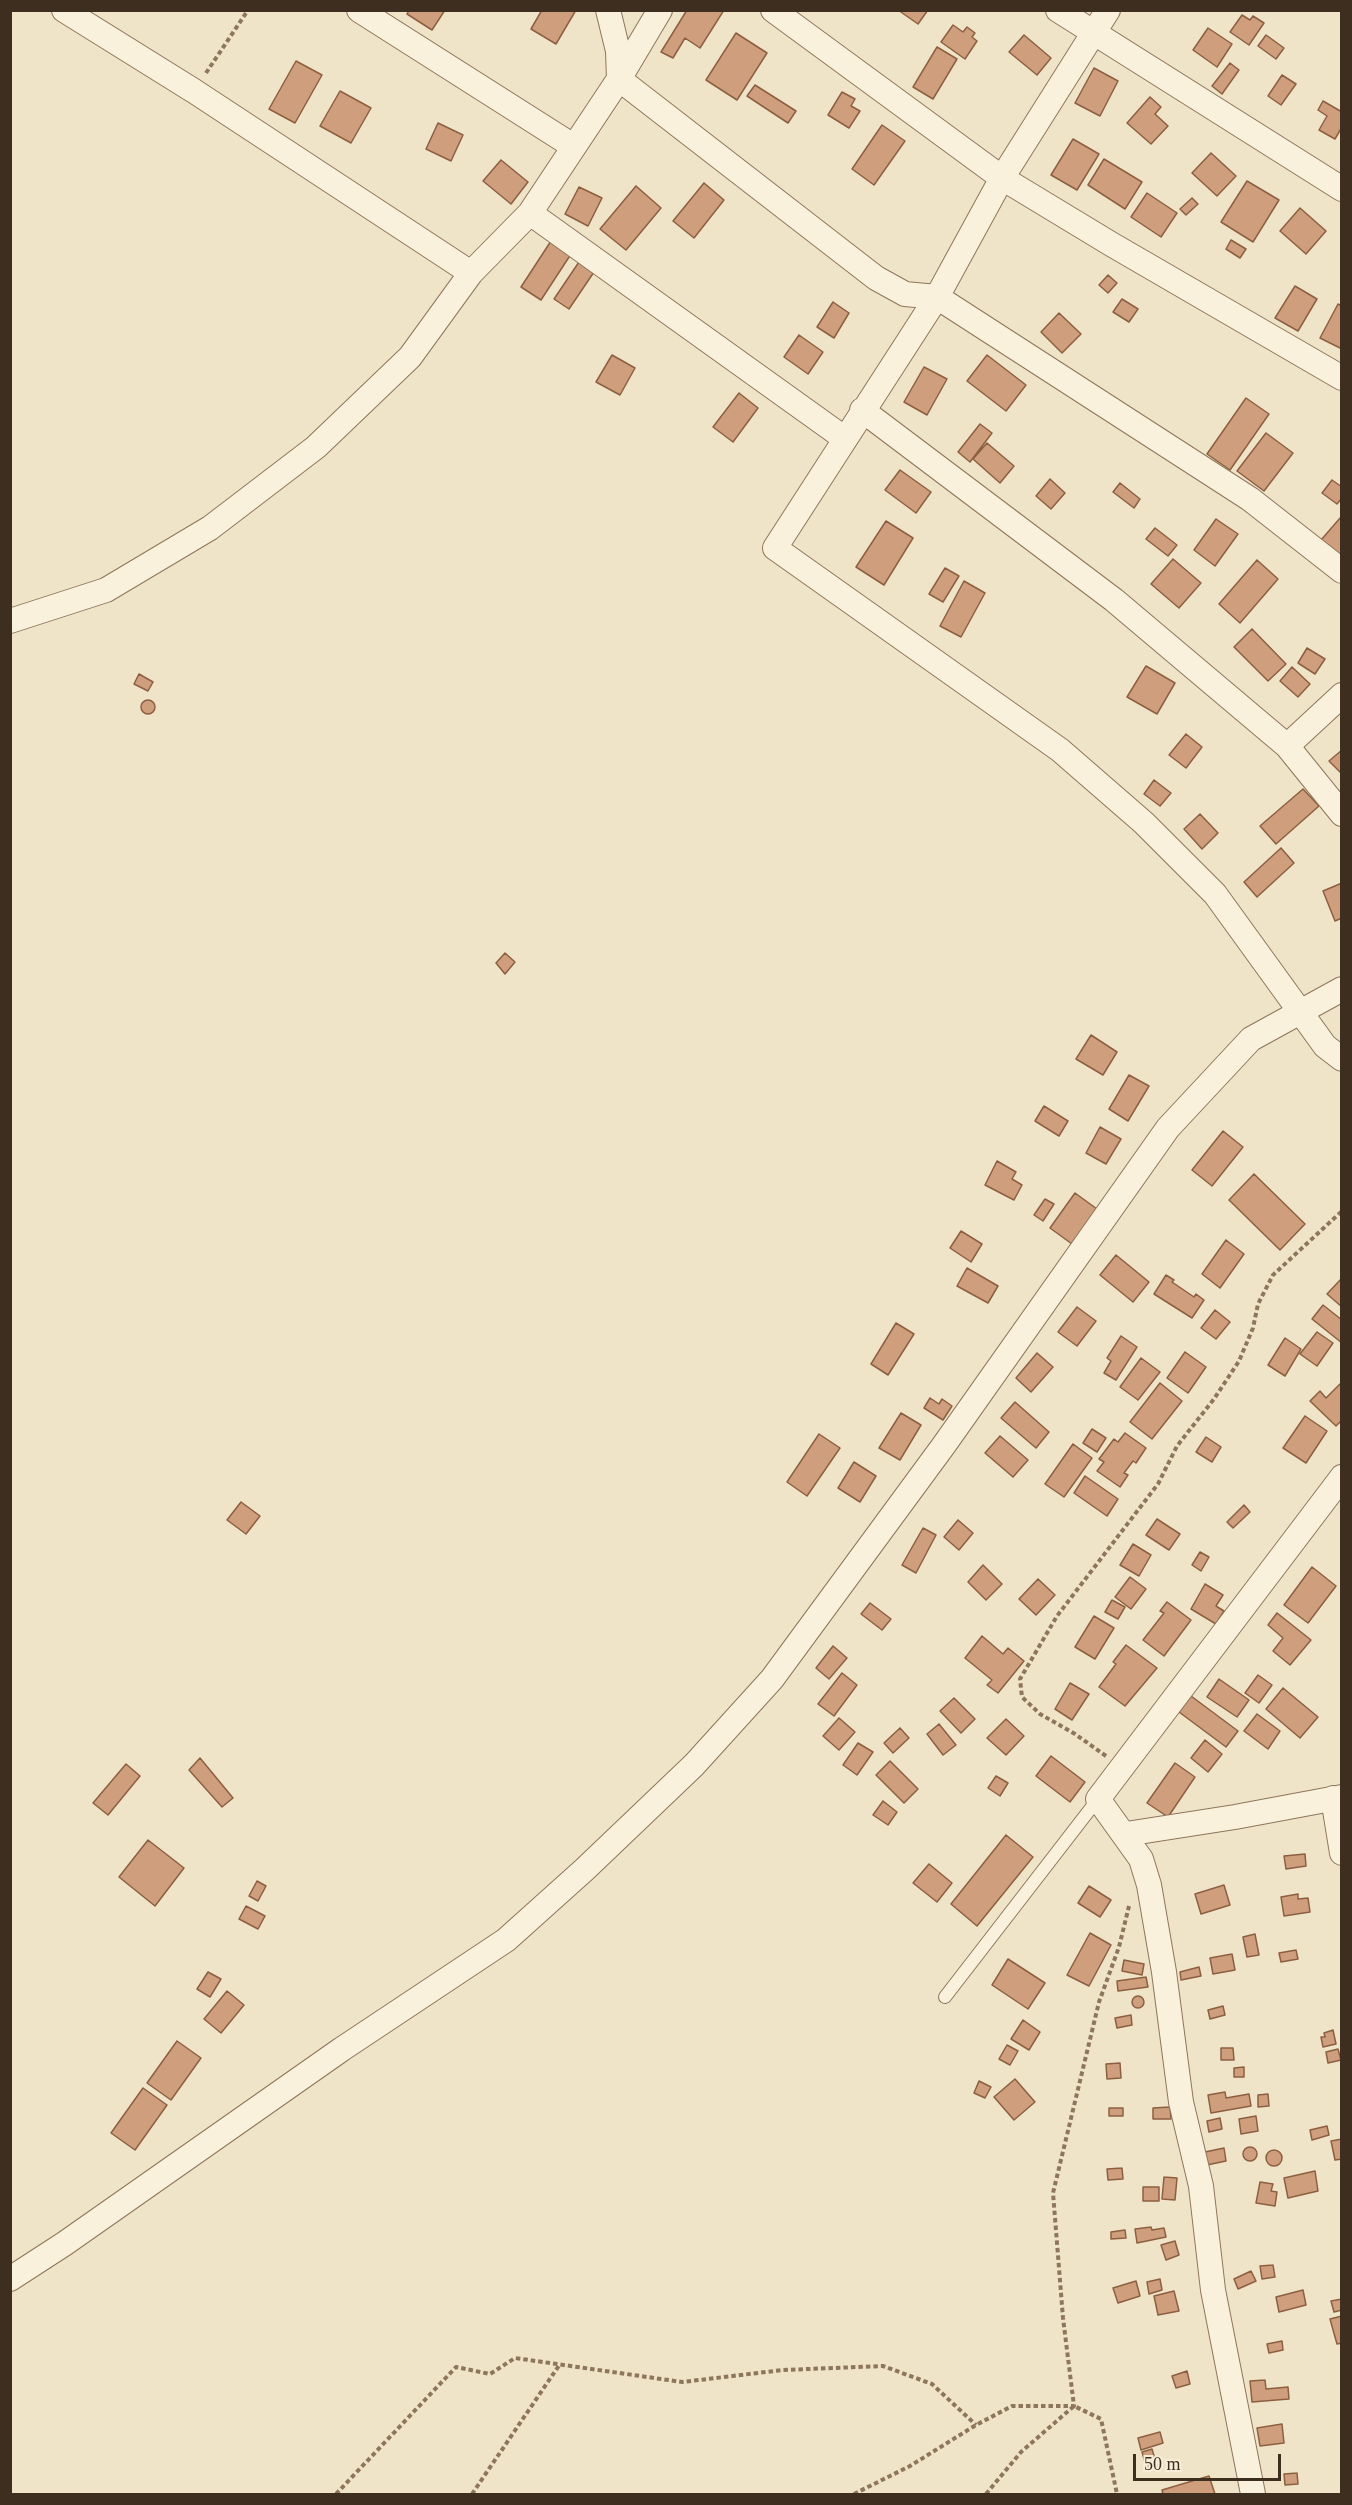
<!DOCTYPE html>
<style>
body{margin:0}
#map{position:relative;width:1352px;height:2505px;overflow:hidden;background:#f0e4c8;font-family:"Times New Roman",serif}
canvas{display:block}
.frame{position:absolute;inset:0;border:12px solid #3d2e20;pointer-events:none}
.scale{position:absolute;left:1133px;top:2454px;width:148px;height:27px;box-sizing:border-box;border:3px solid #3d2e20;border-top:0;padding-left:8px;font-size:18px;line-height:21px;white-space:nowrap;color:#3d2e20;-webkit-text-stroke:4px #f7eed8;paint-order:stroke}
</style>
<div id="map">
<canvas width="1352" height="2505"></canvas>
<div class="frame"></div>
<div class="scale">50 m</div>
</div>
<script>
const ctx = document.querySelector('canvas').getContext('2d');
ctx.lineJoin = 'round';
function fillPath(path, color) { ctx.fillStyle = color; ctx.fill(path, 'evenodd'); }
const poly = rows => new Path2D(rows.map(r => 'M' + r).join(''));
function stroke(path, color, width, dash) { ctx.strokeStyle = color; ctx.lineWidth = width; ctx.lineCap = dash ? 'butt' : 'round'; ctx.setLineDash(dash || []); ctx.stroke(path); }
const building = poly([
 [409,10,445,10,432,30,407,14,409,10],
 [542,10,576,10,556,44,531,29,542,10],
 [687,10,724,10,700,48,685,38,673,58,661,52,687,10],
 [898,10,928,10,918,24,898,10],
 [1242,15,1250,20,1253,16,1264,23,1249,45,1230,32,1242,15],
 [953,25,963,32,967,27,975,33,972,37,977,41,965,59,941,42,953,25],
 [1208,28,1232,44,1217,67,1193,50,1208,28],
 [736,33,767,53,737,100,706,80,736,33],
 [1024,35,1051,58,1037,75,1009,52,1024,35],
 [1266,35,1284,48,1276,59,1258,46,1266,35],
 [937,47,957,59,933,99,913,87,937,47],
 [296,61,322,75,295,123,269,109,296,61],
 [1230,63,1239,70,1222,94,1212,86,1230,63],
 [1094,68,1118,81,1100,116,1075,103,1094,68],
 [1282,75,1296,84,1281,105,1268,96,1282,75],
 [755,85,796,111,788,123,747,96,755,85],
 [340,91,371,108,351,143,320,126,340,91],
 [842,92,855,99,851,106,860,111,849,128,828,115,842,92],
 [1150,97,1161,107,1155,114,1168,126,1151,144,1127,123,1150,97],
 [1323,101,1342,112,1342,127,1335,139,1319,130,1327,116,1318,110,1323,101],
 [438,123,463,135,451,161,426,149,438,123],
 [882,125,905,141,874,185,852,169,882,125],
 [1073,139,1099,154,1077,190,1051,175,1073,139],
 [1211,153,1236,176,1217,196,1192,173,1211,153],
 [1104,159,1142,182,1125,209,1088,185,1104,159],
 [501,160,528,182,511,204,483,181,501,160],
 [1247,181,1279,200,1253,242,1221,222,1247,181],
 [704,183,724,200,694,238,673,221,704,183],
 [636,186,661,208,626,250,600,229,636,186],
 [579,187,602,198,588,226,565,214,579,187],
 [1147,193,1177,213,1161,237,1131,217,1147,193],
 [1192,198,1198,204,1186,215,1180,209,1192,198],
 [1300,208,1326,231,1306,254,1280,231,1300,208],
 [1231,240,1246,249,1240,258,1226,249,1231,240],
 [551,241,571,254,541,300,521,287,551,241],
 [579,262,594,272,569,309,554,299,579,262],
 [1108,275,1117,283,1108,293,1099,285,1108,275],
 [1295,286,1317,299,1298,331,1275,318,1295,286],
 [1122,299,1138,309,1129,322,1113,312,1122,299],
 [833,302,849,313,834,338,817,327,833,302],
 [1338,304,1342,306,1342,349,1320,338,1338,304],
 [1059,313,1081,334,1062,353,1041,332,1059,313],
 [799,335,823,352,808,374,784,357,799,335],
 [612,355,635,368,620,395,596,382,612,355],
 [987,355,1026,385,1006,411,967,381,987,355],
 [924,367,947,379,927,415,904,402,924,367],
 [739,393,758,408,733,442,713,427,739,393],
 [1246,398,1269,414,1230,470,1207,454,1246,398],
 [980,424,992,433,970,462,958,452,980,424],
 [1266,433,1293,453,1264,491,1237,471,1266,433],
 [987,443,1014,466,1000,483,973,459,987,443],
 [900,470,931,492,916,513,885,490,900,470],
 [1050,479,1065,493,1051,509,1036,496,1050,479],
 [1332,480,1342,487,1342,498,1337,504,1322,493,1332,480],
 [1120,483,1140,499,1134,508,1113,492,1120,483],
 [1341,517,1342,554,1340,556,1321,540,1341,517],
 [1216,519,1238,534,1215,566,1194,550,1216,519],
 [886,521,913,538,884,585,856,567,886,521],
 [1155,528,1177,545,1168,556,1146,539,1155,528],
 [1173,559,1201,583,1179,608,1151,584,1173,559],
 [1257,560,1278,579,1240,623,1219,604,1257,560],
 [945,568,959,576,943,602,929,594,945,568],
 [964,581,985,593,961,637,940,626,964,581],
 [1252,629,1286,664,1268,681,1234,647,1252,629],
 [1307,648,1325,659,1315,674,1298,663,1307,648],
 [1146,666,1175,683,1157,714,1127,697,1146,666],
 [1292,667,1310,684,1298,697,1280,681,1292,667],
 [139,674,153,682,148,691,134,684,139,674],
 '141 707a7 7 0 1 1 14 0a7 7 0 1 1-14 0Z',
 [1186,734,1202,747,1186,768,1169,755,1186,734],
 [1342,750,1342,774,1329,761,1342,750],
 [1154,780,1171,793,1160,806,1144,794,1154,780],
 [1303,789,1319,806,1276,844,1260,826,1303,789],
 [1200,814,1218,833,1202,849,1184,829,1200,814],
 [1281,848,1294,863,1257,897,1244,882,1281,848],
 [1342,883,1342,918,1335,921,1323,891,1342,883],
 [505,953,515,962,505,974,496,963,505,953],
 [1091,1035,1117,1052,1103,1075,1076,1059,1091,1035],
 [1129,1075,1149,1086,1128,1121,1109,1109,1129,1075],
 [1044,1106,1068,1121,1059,1136,1035,1121,1044,1106],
 [1100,1127,1121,1139,1106,1164,1086,1153,1100,1127],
 [1223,1131,1243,1147,1212,1186,1192,1170,1223,1131],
 [997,1161,1016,1172,1012,1179,1022,1185,1014,1200,985,1185,997,1161],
 [1254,1174,1305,1224,1280,1250,1229,1200,1254,1174],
 [1075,1193,1097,1209,1072,1244,1050,1228,1075,1193],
 [1045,1199,1054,1204,1043,1221,1034,1215,1045,1199],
 [961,1231,982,1244,971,1262,950,1248,961,1231],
 [1226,1240,1244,1254,1220,1288,1202,1274,1226,1240],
 [1116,1255,1149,1282,1133,1302,1100,1275,1116,1255],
 [967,1268,998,1286,988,1303,957,1286,967,1268],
 [1166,1275,1174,1280,1172,1282,1194,1297,1196,1294,1204,1300,1192,1318,1154,1294,1166,1275],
 [1342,1278,1342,1307,1327,1294,1342,1278],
 [1323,1305,1342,1320,1342,1343,1312,1319,1323,1305],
 [1077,1307,1096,1321,1077,1346,1058,1332,1077,1307],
 [1215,1310,1230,1322,1216,1339,1201,1328,1215,1310],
 [896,1323,914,1334,888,1375,871,1364,896,1323],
 [1317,1332,1333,1343,1317,1366,1300,1354,1317,1332],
 [1121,1336,1137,1347,1116,1380,1104,1373,1111,1361,1107,1358,1121,1336],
 [1285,1338,1301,1349,1285,1376,1268,1365,1285,1338],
 [1185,1352,1206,1367,1188,1393,1167,1378,1185,1352],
 [1037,1353,1053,1367,1031,1392,1016,1378,1037,1353],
 [1141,1358,1160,1372,1138,1400,1120,1387,1141,1358],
 [1160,1383,1182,1401,1152,1439,1130,1422,1160,1383],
 [1340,1384,1342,1386,1342,1420,1336,1426,1310,1401,1320,1391,1326,1398,1340,1384],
 [930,1398,939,1404,942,1399,952,1406,943,1420,924,1408,930,1398],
 [1015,1402,1049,1432,1036,1448,1001,1418,1015,1402],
 [901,1413,921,1425,900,1460,879,1448,901,1413],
 [1305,1416,1327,1431,1306,1463,1283,1448,1305,1416],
 [1092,1429,1106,1438,1097,1452,1083,1443,1092,1429],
 [1125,1433,1146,1448,1136,1463,1133,1461,1124,1473,1128,1475,1120,1487,1097,1471,1104,1462,1099,1459,1114,1439,1118,1442,1125,1433],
 [819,1434,840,1448,807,1496,787,1482,819,1434],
 [1000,1436,1028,1460,1013,1477,985,1453,1000,1436],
 [1206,1437,1221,1447,1212,1462,1196,1452,1206,1437],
 [1073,1444,1092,1458,1064,1497,1045,1484,1073,1444],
 [854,1462,876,1476,860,1502,838,1488,854,1462],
 [1085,1476,1118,1499,1107,1516,1074,1493,1085,1476],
 [241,1502,260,1516,246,1534,227,1520,241,1502],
 [1244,1505,1250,1512,1233,1528,1227,1522,1244,1505],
 [1157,1519,1180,1534,1169,1550,1146,1535,1157,1519],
 [958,1520,973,1533,959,1550,944,1537,958,1520],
 [923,1528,936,1535,916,1573,902,1565,923,1528],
 [1133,1544,1151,1555,1139,1576,1120,1565,1133,1544],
 [1200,1552,1209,1557,1201,1571,1192,1565,1200,1552],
 [983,1565,1002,1584,986,1600,968,1582,983,1565],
 [1312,1567,1336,1586,1308,1623,1284,1605,1312,1567],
 [1130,1577,1146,1589,1131,1609,1115,1597,1130,1577],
 [1038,1579,1055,1595,1036,1615,1019,1599,1038,1579],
 [1205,1584,1223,1595,1216,1606,1224,1611,1216,1624,1191,1609,1205,1584],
 [1112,1600,1125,1607,1118,1619,1105,1612,1112,1600],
 [1167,1602,1191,1620,1164,1656,1143,1640,1164,1613,1160,1611,1167,1602],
 [870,1603,891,1619,882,1630,861,1614,870,1603],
 [1277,1613,1311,1640,1290,1665,1273,1651,1283,1638,1268,1625,1277,1613],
 [1094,1616,1114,1628,1095,1659,1075,1647,1094,1616],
 [982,1636,1003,1654,1008,1648,1024,1661,998,1693,987,1685,992,1680,965,1658,982,1636],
 [1126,1645,1157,1668,1125,1706,1099,1687,1116,1664,1113,1662,1126,1645],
 [833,1646,847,1658,829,1679,816,1668,833,1646],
 [842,1673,857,1685,834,1716,818,1704,842,1673],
 [1258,1675,1272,1685,1259,1703,1245,1693,1258,1675],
 [1219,1679,1249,1700,1237,1717,1207,1697,1219,1679],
 [1070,1683,1089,1694,1072,1720,1055,1709,1070,1683],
 [1283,1688,1318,1717,1300,1738,1266,1709,1283,1688],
 [1191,1696,1238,1731,1226,1747,1179,1712,1191,1696],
 [954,1698,975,1719,961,1733,940,1711,954,1698],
 [1257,1714,1280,1731,1268,1749,1244,1731,1257,1714],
 [839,1718,855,1732,839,1750,823,1736,839,1718],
 [1006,1719,1024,1736,1006,1755,987,1738,1006,1719],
 [939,1724,956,1745,943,1755,927,1734,939,1724],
 [900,1728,909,1738,893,1753,884,1743,900,1728],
 [1205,1740,1222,1754,1208,1772,1191,1758,1205,1740],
 [858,1743,873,1752,857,1775,843,1765,858,1743],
 [1051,1756,1085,1782,1070,1802,1036,1776,1051,1756],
 [200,1758,233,1798,222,1807,189,1770,200,1758],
 [890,1761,918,1789,904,1803,876,1775,890,1761],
 [1175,1763,1195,1777,1168,1817,1147,1803,1175,1763],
 [126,1764,140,1776,108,1815,93,1803,126,1764],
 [996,1776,1008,1783,1000,1796,988,1788,996,1776],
 [883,1801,897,1812,888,1825,873,1815,883,1801],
 [1006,1835,1033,1857,977,1926,951,1904,1006,1835],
 [148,1840,184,1868,155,1906,119,1877,148,1840],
 [1305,1854,1306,1866,1286,1869,1284,1856,1305,1854],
 [929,1864,952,1883,937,1902,913,1883,929,1864],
 [257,1881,266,1886,258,1901,249,1896,257,1881],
 [1224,1885,1230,1905,1201,1914,1195,1894,1224,1885],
 [1089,1886,1111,1900,1100,1917,1078,1903,1089,1886],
 [1298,1894,1298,1899,1308,1898,1310,1912,1284,1916,1281,1897,1298,1894],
 [246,1906,265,1916,258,1929,239,1919,246,1906],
 [1090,1933,1111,1945,1089,1986,1067,1975,1090,1933],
 [1255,1934,1259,1955,1247,1957,1243,1937,1255,1934],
 [1296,1950,1298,1959,1281,1962,1279,1953,1296,1950],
 [1232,1954,1235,1970,1213,1974,1210,1958,1232,1954],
 [1008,1959,1045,1983,1028,2009,992,1985,1008,1959],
 [1124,1960,1144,1964,1142,1975,1122,1971,1124,1960],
 [1199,1967,1201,1976,1181,1980,1180,1972,1199,1967],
 [208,1972,221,1979,210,1997,197,1989,208,1972],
 [1146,1977,1148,1987,1118,1991,1117,1981,1146,1977],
 [227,1991,244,2005,221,2033,204,2019,227,1991],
 '1132 2002a6 6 0 1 1 12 0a6 6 0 1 1-12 0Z',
 [1223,2006,1225,2015,1210,2019,1208,2010,1223,2006],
 [1131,2015,1132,2025,1117,2028,1115,2018,1131,2015],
 [1023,2020,1040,2032,1029,2050,1011,2039,1023,2020],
 [1333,2030,1336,2044,1323,2047,1321,2037,1325,2037,1324,2033,1333,2030],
 [177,2041,201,2058,171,2100,147,2083,177,2041],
 [1007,2045,1018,2051,1010,2065,999,2059,1007,2045],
 [1221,2048,1233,2048,1234,2060,1221,2060,1221,2048],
 [1338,2049,1341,2060,1328,2063,1326,2052,1338,2049],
 [1120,2063,1121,2078,1107,2079,1106,2064,1120,2063],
 [1244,2067,1244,2077,1234,2077,1234,2068,1244,2067],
 [1015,2079,1035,2102,1014,2120,994,2097,1015,2079],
 [979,2081,991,2087,985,2098,974,2093,979,2081],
 [143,2088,167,2105,135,2150,111,2133,143,2088],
 [1225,2092,1226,2098,1249,2094,1251,2106,1211,2113,1208,2095,1225,2092],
 [1268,2094,1269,2106,1258,2107,1258,2095,1268,2094],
 [1170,2107,1171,2119,1153,2119,1153,2108,1170,2107],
 [1109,2108,1123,2108,1123,2116,1109,2116,1109,2108],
 [1256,2116,1258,2131,1241,2134,1239,2119,1256,2116],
 [1220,2118,1222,2129,1209,2132,1207,2121,1220,2118],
 [1327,2126,1329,2135,1312,2140,1310,2130,1327,2126],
 [1342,2139,1342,2159,1335,2160,1331,2141,1342,2139],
 '1243 2154a7 7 0 1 1 14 0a7 7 0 1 1-14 0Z',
 [1224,2148,1226,2161,1207,2165,1205,2152,1224,2148],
 '1266 2158a8 8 0 1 1 16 0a8 8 0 1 1-16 0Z',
 [1122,2168,1123,2179,1108,2180,1107,2169,1122,2168],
 [1315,2171,1318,2191,1288,2198,1284,2178,1315,2171],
 [1164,2177,1177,2178,1175,2200,1162,2199,1164,2177],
 [1260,2182,1273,2184,1271,2191,1277,2192,1275,2206,1256,2203,1260,2182],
 [1143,2187,1159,2187,1159,2201,1143,2201,1143,2187],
 [1151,2227,1152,2230,1164,2228,1166,2237,1137,2243,1135,2229,1151,2227],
 [1125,2230,1126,2238,1111,2239,1111,2232,1125,2230],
 [1175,2241,1179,2255,1166,2260,1161,2245,1175,2241],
 [1273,2265,1275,2277,1262,2279,1260,2266,1273,2265],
 [1251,2271,1256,2281,1238,2289,1234,2279,1251,2271],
 [1160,2279,1162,2290,1149,2294,1147,2282,1160,2279],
 [1136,2281,1140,2296,1118,2303,1113,2288,1136,2281],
 [1303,2290,1306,2305,1279,2312,1276,2297,1303,2290],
 [1174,2291,1179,2311,1158,2315,1154,2296,1174,2291],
 [1342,2299,1342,2310,1334,2312,1331,2301,1342,2299],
 [1342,2316,1342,2343,1337,2344,1330,2319,1342,2316],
 [1282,2341,1283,2350,1269,2353,1267,2344,1282,2341],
 [1187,2371,1190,2384,1176,2388,1172,2376,1187,2371],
 [1265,2380,1266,2389,1288,2387,1289,2399,1252,2402,1250,2381,1265,2380],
 [1282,2424,1284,2443,1260,2446,1257,2428,1282,2424],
 [1160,2432,1163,2443,1141,2450,1138,2438,1160,2432],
 [1152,2449,1157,2466,1147,2469,1142,2452,1152,2449],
 [1297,2473,1298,2484,1285,2485,1284,2474,1297,2473],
 [1209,2476,1215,2494,1163,2494,1162,2490,1209,2476]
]);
const path = poly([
 [206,73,248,10],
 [1106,1756,1075,1734,1040,1714,1022,1697,1020,1679,1057,1616,1158,1484,1177,1446,1214,1399,1239,1361,1253,1328,1258,1304,1273,1275,1342,1211],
 [336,2494,456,2367,490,2374,515,2358,682,2382,783,2370,883,2366,932,2384,976,2425],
 [472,2494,560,2364],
 [854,2494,910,2466,976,2425,1012,2406,1074,2406,1063,2318,1053,2193,1099,2002,1119,1947,1129,1906],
 [986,2494,1021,2452,1074,2406,1101,2419,1117,2494]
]);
const service = poly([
 [945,1997,1098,1799]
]);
const minor = poly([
 [64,10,194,91,471,273],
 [359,10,573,146],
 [608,10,618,51,619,79,876,278,905,294,937,297,1250,499,1342,571],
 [773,10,1002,178,1111,244,1342,378],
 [1058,10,1342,189],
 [1108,10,1002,178,937,297,775,548,1060,750,1144,823,1215,894,1325,1046,1342,1059],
 [530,213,844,438],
 [862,410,1114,600,1287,746,1342,695],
 [10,621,106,590,210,528,316,447,410,357,471,273,530,213,619,79,660,10],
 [1287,746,1342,814],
 [1333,1798,1342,1853],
 [1126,1834,1235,1817,1342,1797],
 [10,2279,64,2244,342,2049,506,1940,584,1870,694,1765,772,1679,944,1445,1168,1128,1251,1039,1342,989],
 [1253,2494,1213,2290,1201,2186,1181,2102,1164,1972,1149,1885,1141,1859,1098,1799,1342,1477]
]);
fillPath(building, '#cf9f7d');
stroke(building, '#8d5f41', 1.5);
stroke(service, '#8d765c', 14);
stroke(minor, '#8d765c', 26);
stroke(path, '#8d765c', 4, [4.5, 3]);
stroke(service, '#faf1dc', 12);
stroke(minor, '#faf1dc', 24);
</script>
